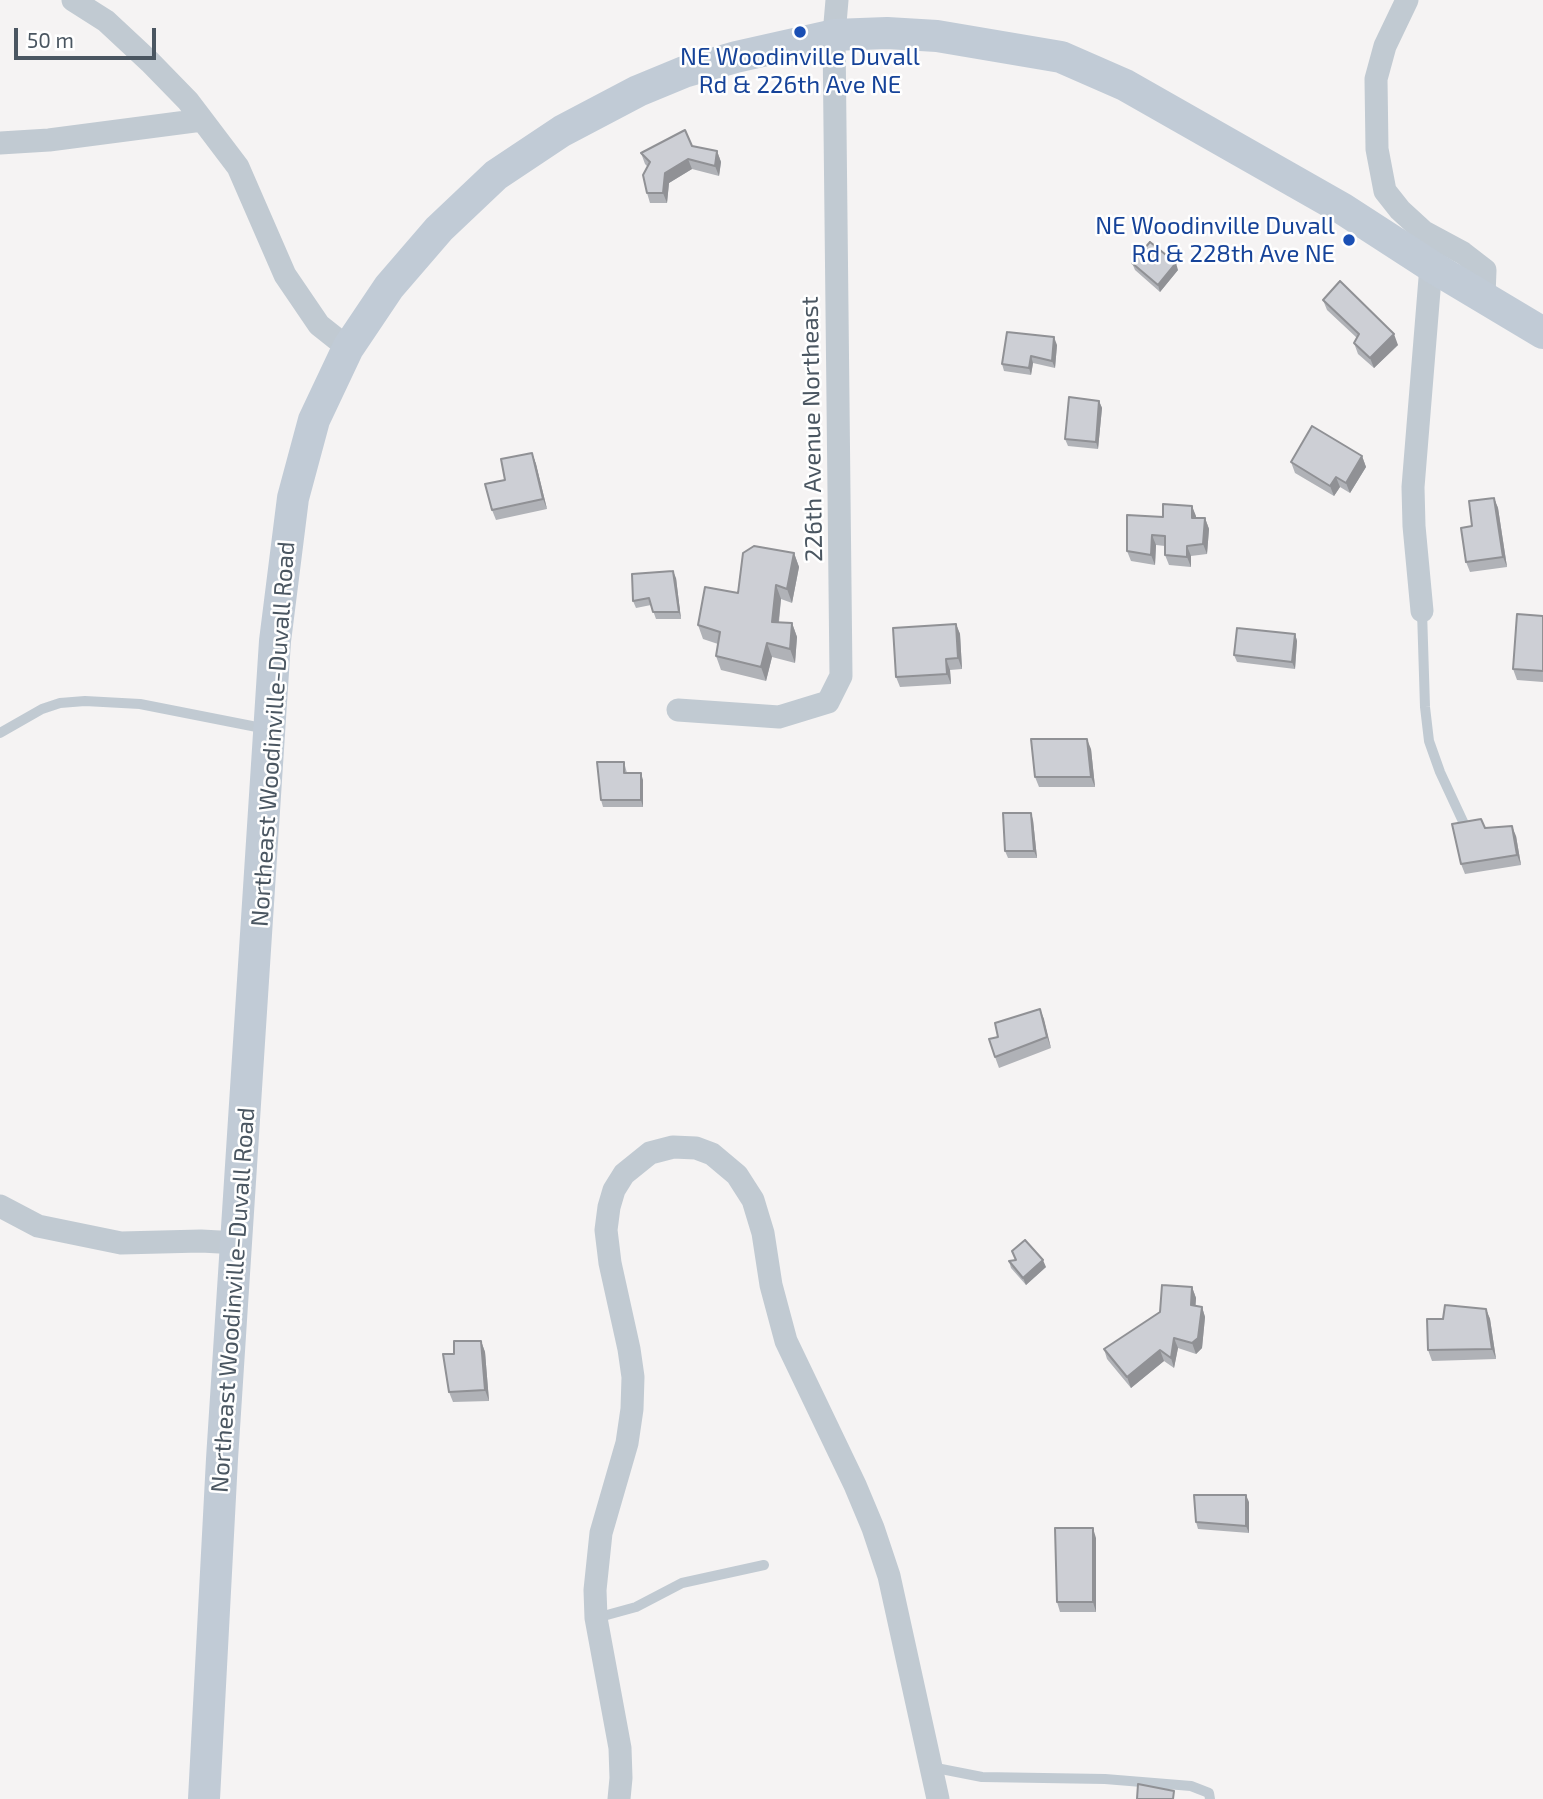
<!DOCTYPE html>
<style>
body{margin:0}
#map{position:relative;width:1543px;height:1799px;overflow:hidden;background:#f5f3f3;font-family:"Exo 2",sans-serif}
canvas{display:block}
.scale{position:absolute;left:14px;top:28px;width:142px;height:32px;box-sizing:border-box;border:4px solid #4a5661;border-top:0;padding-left:9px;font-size:21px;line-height:24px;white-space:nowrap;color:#4a5661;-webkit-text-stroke:5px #fff;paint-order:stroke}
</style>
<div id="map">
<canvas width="1543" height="1799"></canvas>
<div class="scale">50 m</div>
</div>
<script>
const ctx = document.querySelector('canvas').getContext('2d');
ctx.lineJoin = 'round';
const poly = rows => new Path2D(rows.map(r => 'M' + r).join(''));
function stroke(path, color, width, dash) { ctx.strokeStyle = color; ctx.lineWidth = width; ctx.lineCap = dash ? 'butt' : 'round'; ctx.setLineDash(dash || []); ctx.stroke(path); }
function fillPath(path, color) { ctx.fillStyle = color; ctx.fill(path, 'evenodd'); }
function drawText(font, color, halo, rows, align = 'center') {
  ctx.font = font + ' "Exo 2",sans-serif'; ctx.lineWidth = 5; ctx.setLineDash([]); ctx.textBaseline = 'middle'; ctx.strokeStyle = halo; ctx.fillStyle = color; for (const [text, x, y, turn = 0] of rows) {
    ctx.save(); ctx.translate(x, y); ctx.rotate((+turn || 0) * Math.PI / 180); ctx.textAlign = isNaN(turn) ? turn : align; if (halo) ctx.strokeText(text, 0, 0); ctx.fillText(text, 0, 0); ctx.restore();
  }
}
const service = poly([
 [1422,611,1425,707,1429,741,1440,772,1466,828],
 [0,733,42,709,60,703,85,701,140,704,267,729],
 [596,1618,636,1607,682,1583,764,1565],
 [931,1767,982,1777,1105,1779,1191,1786,1209,1793,1210,1799]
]);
const minor = poly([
 [73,0,106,21,150,62,188,101,238,167,285,275,319,325,348,348],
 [1407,0,1385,46,1376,79,1377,149,1385,191,1400,210,1424,232,1463,253,1485,270,1484,296],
 [0,143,49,140,202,120],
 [1422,611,1414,526,1413,487,1431,266],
 [678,710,779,717,828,702,841,676,834,35,837,0],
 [0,1206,38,1226,121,1243,201,1241,238,1243],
 [619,1799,621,1778,620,1748,596,1618,595,1590,601,1533,627,1443,632,1409,633,1377,629,1349,610,1263,606,1230,609,1207,614,1190,624,1174,650,1153,673,1147,696,1148,712,1154,737,1175,753,1200,763,1233,771,1285,786,1341,855,1485,873,1528,889,1576,938,1799]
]);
const secondary = poly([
 [204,1799,222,1459,275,641,293,498,314,420,348,348,389,287,439,229,496,175,562,131,638,91,684,72,736,57,834,35,887,33,937,36,1061,57,1125,85,1343,209,1431,266,1543,333]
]);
const wall = poly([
 [692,146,717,151,721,162,719,176,692,169,669,183,667,203,650,203,647,193,648,167,645,164,641,153],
 [1132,263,1178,270,1160,292,1135,270],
 [1323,300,1398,345,1374,368,1358,354,1354,343,1357,338,1327,310],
 [1057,345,1055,368,1033,363,1031,375,1004,371,1002,364],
 [1099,401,1102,408,1098,449,1068,446,1065,439],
 [532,453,536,464,547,509,496,520,492,510,505,480],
 [1362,456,1366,467,1350,493,1340,487,1334,496,1295,473,1291,462],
 [1494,498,1498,508,1507,567,1470,572,1466,562],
 [1192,506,1196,518,1205,518,1209,529,1207,554,1191,556,1191,567,1169,565,1165,555,1165,546,1156,545,1155,565,1131,561,1127,551,1163,517],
 [794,553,799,567,792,603,781,599,779,622,792,623,797,637,795,663,772,657,766,681,721,670,716,656,718,644,703,639,698,625,738,593],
 [676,578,681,619,656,619,651,605,636,608,633,601],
 [1543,616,1543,682,1517,680,1513,669],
 [956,624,960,634,962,669,950,670,951,684,900,687,896,677],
 [1295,634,1297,641,1295,669,1237,662,1234,655],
 [1091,749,1095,787,1039,787,1035,777],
 [624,762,627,773,643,780,643,807,603,807,601,800],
 [1033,820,1037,858,1008,858,1005,851],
 [1485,828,1516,836,1521,865,1465,874,1461,864],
 [1040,1009,1051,1048,999,1068,995,1057,998,1037],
 [1009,1261,1046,1267,1026,1285,1011,1268],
 [1192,1287,1196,1298,1195,1306,1202,1307,1205,1317,1202,1348,1196,1354,1178,1348,1174,1368,1164,1361,1131,1388,1107,1359,1104,1349,1160,1312],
 [1486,1309,1490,1319,1496,1359,1432,1361,1428,1350,1443,1319],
 [481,1341,485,1352,489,1401,453,1402,449,1392,454,1354],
 [1249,1502,1249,1533,1198,1529,1196,1522],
 [1096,1538,1096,1612,1060,1612,1057,1602]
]);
const shadedWall = poly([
 [717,151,721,162,719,176,715,166],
 [688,159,692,169,669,183,667,203,663,193,665,173],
 [1176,263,1178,270,1160,292,1158,285],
 [1394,334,1398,345,1374,368,1370,358],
 [1054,337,1057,345,1055,368,1052,361],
 [1031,356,1033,363,1031,375,1029,368],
 [1099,401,1102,408,1098,449,1096,442],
 [532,453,536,464,547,509,543,499],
 [1362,456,1366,467,1350,493,1346,483],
 [1336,477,1340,487,1334,496,1330,486],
 [1494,498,1498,508,1507,567,1503,557],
 [1192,506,1196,516,1196,529,1192,518],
 [1205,518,1209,529,1207,554,1203,544],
 [1152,535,1156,545,1155,565,1151,555],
 [1187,546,1191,556,1191,567,1187,557],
 [794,553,799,567,792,603,787,589],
 [673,571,676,578,681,619,679,612],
 [776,585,781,599,777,636,772,622],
 [792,623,797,637,795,663,790,649],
 [956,624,960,634,962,669,958,658],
 [1295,634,1297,641,1295,669,1292,662],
 [767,643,772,657,766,681,761,667],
 [946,659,950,670,951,684,947,674],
 [1087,739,1091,749,1095,787,1091,777],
 [641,773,643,780,643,807,641,800],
 [1031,813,1033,820,1037,858,1034,851],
 [1512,826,1516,836,1521,865,1517,855],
 [1040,1009,1044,1019,1051,1048,1047,1037],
 [1043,1260,1046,1267,1026,1285,1023,1278],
 [1192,1287,1196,1298,1195,1316,1191,1305],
 [1202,1307,1205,1317,1202,1348,1196,1354,1192,1343],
 [1486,1309,1490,1319,1496,1359,1492,1349],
 [1174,1338,1178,1348,1174,1368,1171,1358],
 [481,1341,485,1352,489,1401,485,1390],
 [1160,1350,1164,1361,1131,1388,1127,1377],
 [1246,1495,1249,1502,1249,1533,1246,1526],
 [1093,1528,1096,1538,1096,1612,1093,1602]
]);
const building = poly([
 [685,130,692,146,717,151,715,166,688,159,665,173,663,193,647,193,643,175,650,162,641,153,685,130],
 [1150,242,1176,263,1158,285,1132,263,1150,242],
 [1340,281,1394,334,1370,358,1354,343,1359,334,1323,300,1340,281],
 [1007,332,1054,337,1052,361,1031,356,1029,368,1002,364,1007,332],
 [1069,397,1099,401,1096,442,1065,439,1069,397],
 [1312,426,1362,456,1346,483,1336,477,1330,486,1291,462,1312,426],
 [532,453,543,499,492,510,485,484,505,480,501,459,532,453],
 [1494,498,1503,557,1466,562,1461,528,1472,526,1469,501,1494,498],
 [1163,504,1192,506,1192,518,1205,518,1203,544,1187,546,1187,557,1165,555,1165,536,1152,535,1151,555,1127,551,1127,515,1163,517,1163,504],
 [754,546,794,553,787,589,776,585,772,622,792,623,790,649,767,643,761,667,716,656,720,632,698,625,705,587,738,593,743,553,754,546],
 [673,571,679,612,653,612,649,598,633,601,632,574,673,571],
 [1517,614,1543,616,1543,671,1513,669,1517,614],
 [956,624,958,658,946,659,947,674,896,677,893,628,956,624],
 [1237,628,1295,634,1292,662,1234,655,1237,628],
 [1031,739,1087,739,1091,777,1035,777,1031,739],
 [597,762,624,762,624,773,641,773,641,800,601,800,597,762],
 [1003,813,1031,813,1034,851,1005,851,1003,813],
 [1481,819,1485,828,1512,826,1517,855,1461,864,1452,824,1481,819],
 [1040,1009,1047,1037,995,1057,989,1039,998,1037,995,1023,1040,1009],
 [1025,1240,1043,1260,1023,1278,1009,1261,1016,1260,1012,1251,1025,1240],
 [1162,1285,1192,1287,1191,1305,1202,1307,1198,1338,1192,1343,1174,1338,1171,1358,1160,1350,1127,1377,1104,1349,1160,1312,1162,1285],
 [1445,1305,1486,1309,1492,1349,1428,1350,1427,1319,1443,1319,1445,1305],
 [454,1341,481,1341,485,1390,449,1392,443,1354,454,1354,454,1341],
 [1194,1495,1246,1495,1246,1526,1196,1522,1194,1495],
 [1055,1528,1093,1528,1093,1602,1057,1602,1055,1528],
 [1138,1784,1174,1791,1173,1799,1137,1799,1138,1784]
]);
const markers = [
 [800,32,7,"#1a4fb4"],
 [1349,240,7,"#1a4fb4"]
];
const transitNames = [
 ["NE Woodinville Duvall",800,57],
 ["Rd & 226th Ave NE",800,85],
 ["NE Woodinville Duvall",1335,226,"right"],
 ["Rd & 228th Ave NE",1335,254,"right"]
];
const streetNames = [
 ["226th Avenue Northeast",812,429,-91],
 ["Northeast Woodinville-Duvall Road",273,734,-86],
 ["Northeast Woodinville-Duvall Road",233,1300,-86]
];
stroke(service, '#c1cad2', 10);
stroke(minor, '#c1cad2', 23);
stroke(secondary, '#c1cbd6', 32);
fillPath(wall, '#b0b2b7');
fillPath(shadedWall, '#909195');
fillPath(building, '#cdcfd5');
stroke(building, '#909195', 2);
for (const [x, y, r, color] of markers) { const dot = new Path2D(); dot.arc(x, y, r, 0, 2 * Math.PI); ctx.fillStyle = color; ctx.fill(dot); stroke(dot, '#fff', 2.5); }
drawText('24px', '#164399', '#fff', transitNames);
drawText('24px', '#4a5661', '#fff', streetNames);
</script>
